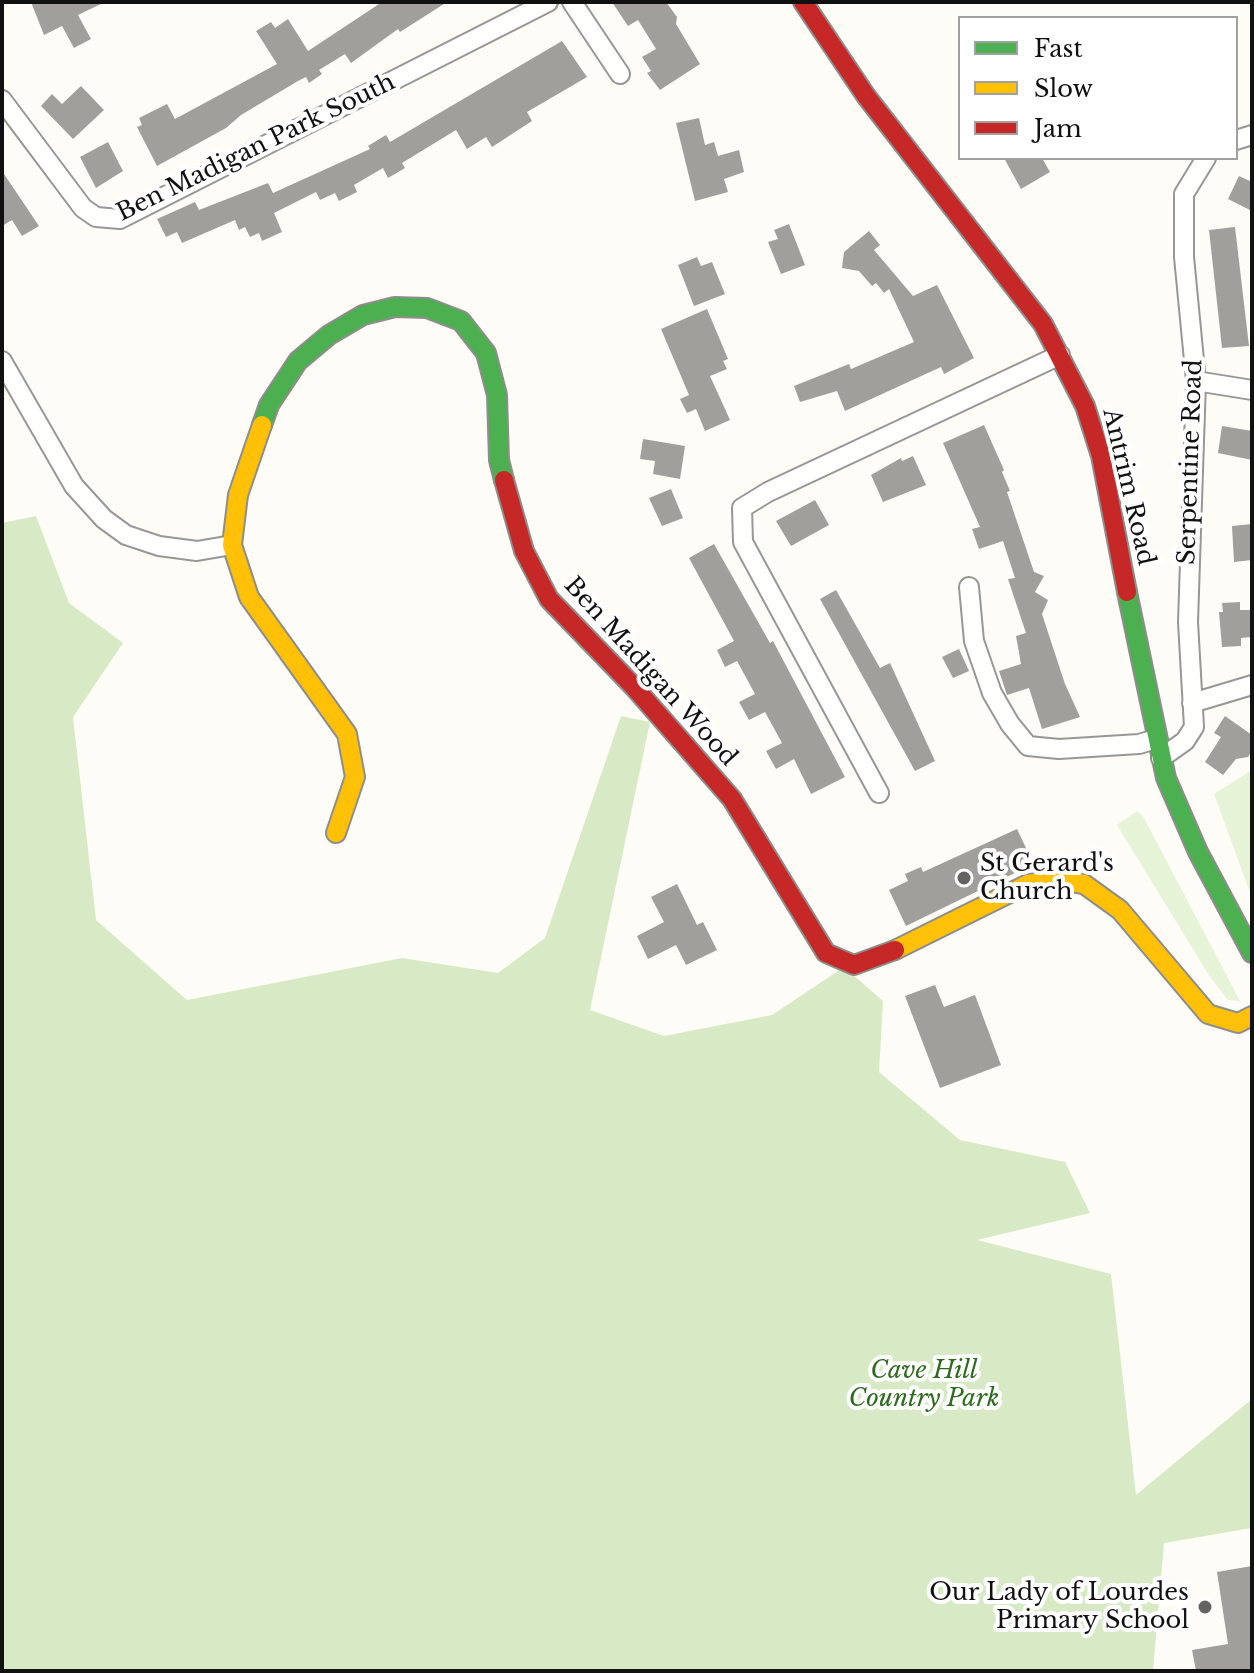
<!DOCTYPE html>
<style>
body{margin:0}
#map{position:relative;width:1254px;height:1673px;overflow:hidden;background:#fdfcf7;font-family:"Libre Baskerville",serif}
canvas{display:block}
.frame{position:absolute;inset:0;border:4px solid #111;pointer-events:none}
.legend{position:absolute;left:958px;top:16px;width:280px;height:144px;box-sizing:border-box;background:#fff;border:2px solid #a0a0a0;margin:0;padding:10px 14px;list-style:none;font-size:24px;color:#111}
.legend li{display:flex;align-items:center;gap:16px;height:40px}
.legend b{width:40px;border:2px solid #a0a0a0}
</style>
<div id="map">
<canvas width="1254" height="1673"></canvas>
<div class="frame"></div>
<ul class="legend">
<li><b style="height:10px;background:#4caf50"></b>Fast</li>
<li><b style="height:10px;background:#ffc107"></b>Slow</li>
<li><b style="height:10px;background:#c62828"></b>Jam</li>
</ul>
</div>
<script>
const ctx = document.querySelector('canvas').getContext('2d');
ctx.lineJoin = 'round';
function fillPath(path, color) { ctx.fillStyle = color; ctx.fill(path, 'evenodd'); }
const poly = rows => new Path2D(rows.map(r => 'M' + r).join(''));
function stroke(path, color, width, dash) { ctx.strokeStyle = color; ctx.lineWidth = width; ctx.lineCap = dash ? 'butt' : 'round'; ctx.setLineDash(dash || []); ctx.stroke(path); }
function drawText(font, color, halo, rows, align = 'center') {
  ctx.font = font + ' "Libre Baskerville",serif'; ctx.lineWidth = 8; ctx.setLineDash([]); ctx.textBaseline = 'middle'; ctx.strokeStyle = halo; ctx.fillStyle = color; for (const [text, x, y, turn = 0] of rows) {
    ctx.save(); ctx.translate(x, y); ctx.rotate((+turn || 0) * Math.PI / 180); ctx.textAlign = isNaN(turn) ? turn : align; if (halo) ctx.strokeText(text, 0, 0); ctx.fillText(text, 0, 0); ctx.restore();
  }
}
const green = poly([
 [1252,770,1252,898,1214,794],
 [1137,811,1143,816,1240,1001,1228,1000,1210,977,1117,825]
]);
const forest = poly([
 [36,516,69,603,123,643,73,717,96,920,187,1000,402,958,498,973,545,938,621,716,650,722,590,1010,664,1036,772,1015,844,967,883,1001,879,1072,960,1140,1065,1162,1090,1213,977,1240,1111,1274,1136,1495,1252,1399,1252,1528,1164,1543,1153,1671,2,1671,2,523]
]);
const building = poly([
 [31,2,105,2,78,15,91,39,74,48,62,26,44,35],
 [382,2,447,2,400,32,398,29,351,63,345,54,319,70,322,74,309,83,306,77,298,81,241,115,226,128,157,166,137,127,142,125,139,118,167,104,175,119,277,64,256,31,271,22,275,28,288,19,308,51],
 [612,2,666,2,677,17,676,24,700,64,660,90,647,73,651,71,642,57,656,49,638,20,628,26],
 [562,41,587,77,527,112,532,121,492,147,486,137,467,149,456,130,402,163,405,168,388,178,383,168,354,185,357,192,339,201,335,193,320,200,316,192,274,213,282,232,262,241,259,233,250,237,245,227,239,230,235,220,182,243,177,232,166,237,157,219,195,202,199,210,268,183,273,193,370,149,368,146,386,135,390,142],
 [81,86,104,110,73,139,41,106,52,94,62,104],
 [699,118,705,145,714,142,718,156,739,150,744,172,724,179,728,192,695,201,676,123],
 [108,142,123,171,96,188,80,157],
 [1004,158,1042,158,1050,172,1021,189],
 [2,171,39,226,22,236,12,220,2,226],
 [1239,176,1252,182,1252,211,1228,199],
 [789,224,805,265,781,274,768,242,778,239,774,230],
 [1235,227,1249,346,1222,348,1209,230],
 [869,231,880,245,874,250,913,296,937,285,974,358,944,374,941,367,845,411,837,391,800,402,794,386,849,364,851,369,914,342,889,289,884,293,876,283,872,286,859,271,842,268,844,252],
 [697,257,701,266,712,262,725,294,694,306,678,265],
 [707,309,728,359,723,361,727,369,710,376,730,420,705,431,696,409,687,413,680,399,689,395,661,329],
 [984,425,1004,470,1002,472,1010,491,1007,492,1034,572,1044,576,1035,592,1048,600,1042,614,1065,684,1080,717,1042,729,1029,688,1007,695,999,671,1021,664,1016,636,1026,633,1008,579,1015,578,1003,541,979,549,972,529,980,527,943,443],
 [1222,426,1252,431,1252,460,1218,453],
 [643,439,685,446,680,479,653,474,655,461,640,459],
 [913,456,926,485,883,502,871,475,901,458,902,461],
 [671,489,683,518,662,526,649,498],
 [815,500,829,525,791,546,776,521],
 [1252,524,1252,560,1234,562,1232,526],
 [714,544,770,643,773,641,845,777,811,794,794,759,776,769,766,751,782,743,765,712,749,720,739,702,755,694,737,661,725,667,717,650,734,641,689,558],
 [836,590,880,668,890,663,935,761,915,771,820,599],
 [1240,602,1240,610,1252,610,1252,637,1241,638,1241,646,1222,647,1219,612,1223,612,1222,603],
 [959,649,969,671,953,678,942,657],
 [1225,716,1252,735,1252,751,1248,757,1236,759,1223,775,1205,762,1221,737,1214,733],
 [1017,829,1035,867,1021,870,906,926,889,890,908,881,905,874,921,867,923,872],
 [677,884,697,925,703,922,717,950,686,965,676,945,648,959,637,936,664,922,651,897],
 [935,985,944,1007,975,995,1001,1065,940,1088,905,996],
 [1252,1566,1252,1671,1196,1671,1192,1650,1228,1644,1217,1572]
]);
const street = poly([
 [572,2,620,74],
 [2,100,83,208,96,217,120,219,548,2],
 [1236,140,1252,135],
 [2,361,74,486,104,519,126,535,159,546,197,551,232,545],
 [1196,381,1252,390],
 [969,587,974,641,992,693,1010,724,1028,746,1059,749,1139,744,1156,739],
 [1192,703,1252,685],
 [1161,758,1185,741,1194,727,1188,622,1196,381,1184,257,1184,194,1206,158],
 [879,793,743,542,742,508,768,492,1060,355]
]);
const fast = poly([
 [262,425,269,405,298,361,329,335,363,315,395,307,427,308,461,321,486,353,497,395,499,460,504,480],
 [1127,592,1166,778,1198,852,1252,953]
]);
const slow = poly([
 [262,425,238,495,232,545,249,597,347,734,355,777,336,833],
 [895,950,1028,884,1056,880,1084,884,1120,910,1208,1014,1238,1023,1252,1016]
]);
const jam = poly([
 [803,2,866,96,1043,324,1085,406,1101,456,1127,592],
 [504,480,524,551,549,599,634,687,732,799,826,953,854,965,895,950]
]);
const markers = [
 [964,878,8,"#646362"],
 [1205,1607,8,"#646362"]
];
const streetNames = [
 ["Ben Madigan Park South",256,148,-26],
 ["Serpentine Road",1191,462,-88],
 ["Antrim Road",1128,487,77],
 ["Ben Madigan Wood",650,672,48]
];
const poiNames = [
 ["St Gerard's",980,864],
 ["Church",980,892],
 ["Our Lady of Lourdes",1189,1593,"right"],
 ["Primary School",1189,1621,"right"]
];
const parkNames = [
 ["Cave Hill",924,1371],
 ["Country Park",924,1399]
];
fillPath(green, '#e7f3d7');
fillPath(forest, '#d8eac5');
fillPath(building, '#a19f9c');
stroke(street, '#979795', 22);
stroke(fast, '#8e8d8b', 22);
stroke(slow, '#8e8d8b', 22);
stroke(jam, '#8e8d8b', 22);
stroke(street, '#fffffe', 18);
stroke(fast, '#4caf50', 18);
stroke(slow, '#ffc107', 18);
stroke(jam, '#c62828', 18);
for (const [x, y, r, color] of markers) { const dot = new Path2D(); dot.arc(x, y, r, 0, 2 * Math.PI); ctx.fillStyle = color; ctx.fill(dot); stroke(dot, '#fff', 3); }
drawText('24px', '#111', '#fff', streetNames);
drawText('24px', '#111', '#fff', poiNames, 'left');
drawText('italic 24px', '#2f6b1f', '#fff', parkNames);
</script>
